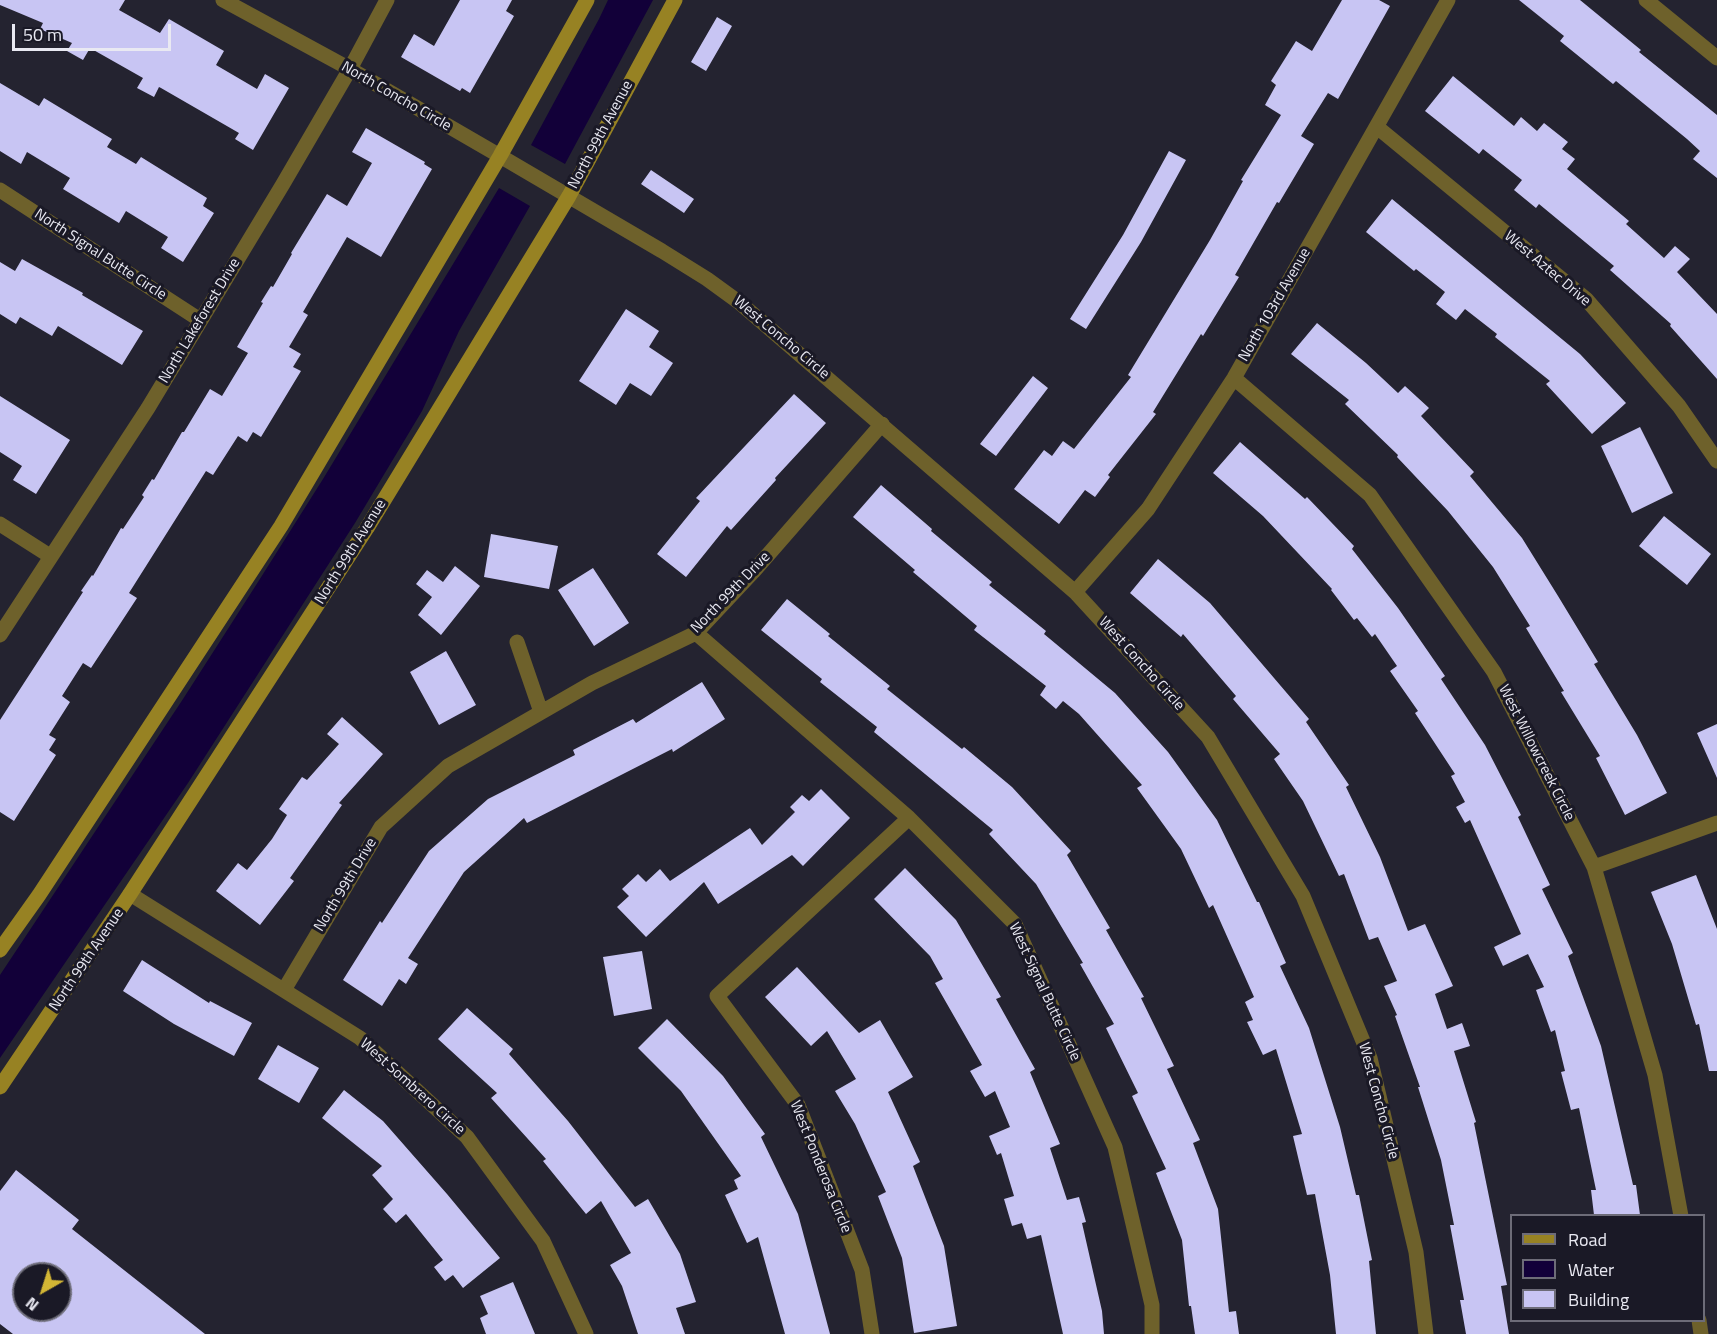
<!DOCTYPE html>
<style>
body{margin:0}
#map{position:relative;width:1717px;height:1334px;overflow:hidden;background:#242330;font-family:"Titillium Web",sans-serif}
canvas{display:block}
.legend{position:absolute;left:1510px;top:1214px;width:195px;height:108px;box-sizing:border-box;background:#1a1926;border:2px solid #6d6c78;margin:0;padding:8px 10px;list-style:none;font-size:18px;color:#e9e9f2}
.legend li{display:flex;align-items:center;gap:12px;height:30px}
.legend b{width:30px;border:2px solid #6d6c78}
.north{position:absolute;left:12px;top:1262px;width:60px;height:60px;box-sizing:border-box;background:#1a1926;border:2px solid #6d6c78;border-radius:50%;rotate:219deg;font-size:16px;font-weight:700;line-height:24px;text-align:center;color:#e9e9f2}
.north::after{content:'';display:block;margin:auto;width:21px;height:27px;background:#d3b635;clip-path:polygon(50% 0,100% 100%,50% 72%,0 100%)}
.scale{position:absolute;left:12px;top:24px;width:159px;height:27px;box-sizing:border-box;border:3px solid #e9e9f2;border-top:0;padding-left:8px;font-size:18px;line-height:21px;white-space:nowrap;color:#e9e9f2;-webkit-text-stroke:4px #1a1926;paint-order:stroke}
</style>
<div id="map">
<canvas width="1717" height="1334"></canvas>
<ul class="legend">
<li><b style="height:8px;background:#978223"></b>Road</li>
<li><b style="height:16px;background:#120039"></b>Water</li>
<li><b style="height:16px;background:#c8c5f3"></b>Building</li>
</ul>
<div class="north">N</div>
<div class="scale">50 m</div>
</div>
<script>
const ctx = document.querySelector('canvas').getContext('2d');
ctx.lineJoin = 'round';
function fillPath(path, color) { ctx.fillStyle = color; ctx.fill(path, 'evenodd'); }
const poly = rows => new Path2D(rows.map(r => 'M' + r).join(''));
function stroke(path, color, width, dash) { ctx.strokeStyle = color; ctx.lineWidth = width; ctx.lineCap = dash ? 'butt' : 'round'; ctx.setLineDash(dash || []); ctx.stroke(path); }
function drawText(font, color, halo, rows, align = 'center') {
  ctx.font = font + ' "Titillium Web",sans-serif'; ctx.lineWidth = 6; ctx.setLineDash([]); ctx.textBaseline = 'middle'; ctx.strokeStyle = halo; ctx.fillStyle = color; for (const [text, x, y, turn = 0] of rows) {
    ctx.save(); ctx.translate(x, y); ctx.rotate((+turn || 0) * Math.PI / 180); ctx.textAlign = isNaN(turn) ? turn : align; if (halo) ctx.strokeText(text, 0, 0); ctx.fillText(text, 0, 0); ctx.restore();
  }
}
const water = poly([
 [608,0,653,0,565,164,531,145,599,19],
 [499,188,530,206,459,331,422,411,355,523,188,783,0,1058,0,975,183,699,258,582,323,479]
]);
const building = poly([
 [0,0,125,0,119,10,160,33,169,19,224,51,216,65,257,89,265,74,289,88,253,150,235,139,239,133,161,88,159,87,154,97,137,88,143,78,90,48,83,60,67,51,72,43,40,29,43,23,0,5],
 [460,0,512,0,506,11,514,16,470,93,462,88,460,91,401,57,414,34,434,46],
 [1342,0,1379,0,1390,6,1338,99,1328,93,1301,136,1314,144,1279,203,1277,202,1235,275,1239,277,1203,336,1201,334,1153,412,1156,414,1108,475,1110,477,1095,497,1085,490,1059,524,1014,489,1044,450,1052,456,1063,441,1074,449,1131,377,1128,375,1210,240,1243,181,1241,180,1281,115,1265,105,1276,85,1271,81,1296,41,1312,51],
 [1519,0,1580,0,1641,50,1639,52,1717,115,1717,178,1693,159,1700,151,1687,139,1616,81,1613,84,1560,41,1564,36],
 [717,17,732,26,706,71,691,62],
 [1453,76,1514,126,1521,117,1537,131,1544,123,1568,142,1562,149,1575,159,1567,169,1629,221,1626,224,1664,258,1675,246,1690,259,1677,272,1717,314,1717,379,1670,326,1671,324,1610,270,1614,266,1539,204,1536,208,1514,190,1522,180,1483,149,1479,154,1425,111],
 [0,83,39,106,44,98,112,139,107,147,136,164,141,157,207,198,203,206,214,213,183,262,161,248,168,237,126,211,119,223,63,189,70,178,27,152,21,164,0,151],
 [366,128,425,162,424,164,432,169,381,257,347,237,303,312,308,315,289,347,301,354,293,367,301,371,261,437,253,432,247,442,238,436,213,475,206,471,129,593,137,598,120,624,91,668,83,663,62,696,70,702,49,735,56,739,49,750,56,755,14,821,0,812,0,720,83,592,81,591,92,575,93,576,121,528,123,529,144,497,142,495,152,479,154,480,182,432,184,432,210,389,222,396,248,353,237,347,263,303,261,302,271,286,273,287,292,254,291,253,327,194,347,206,372,163,352,152],
 [1169,151,1186,160,1141,242,1086,329,1070,319,1123,235],
 [651,170,694,199,684,213,641,184],
 [1392,199,1580,354,1626,403,1592,434,1546,384,1550,381,1495,337,1497,334,1465,309,1456,320,1436,304,1445,292,1416,269,1414,271,1366,232],
 [22,259,83,293,82,295,143,331,122,365,58,326,52,336,20,317,16,324,0,314,0,262,15,271],
 [626,309,659,331,649,347,673,363,651,396,630,383,616,405,579,381],
 [1317,323,1366,363,1398,393,1405,386,1429,408,1421,416,1474,472,1470,476,1522,538,1558,596,1598,662,1594,664,1637,735,1667,793,1625,815,1596,758,1600,756,1561,692,1564,691,1526,628,1530,626,1493,567,1448,511,1397,457,1398,455,1345,404,1349,400,1291,354],
 [1033,376,1048,388,996,456,980,444],
 [794,394,826,423,775,478,776,480,731,530,727,526,686,577,657,554,700,501,696,498],
 [0,396,70,440,36,494,13,480,22,466,0,452],
 [1640,427,1673,493,1632,513,1601,446],
 [1240,442,1305,499,1307,497,1354,546,1352,549,1398,608,1445,676,1441,679,1485,745,1521,815,1518,817,1550,885,1542,889,1573,953,1568,956,1601,1046,1633,1185,1636,1185,1640,1215,1594,1215,1591,1190,1596,1190,1579,1108,1571,1110,1561,1072,1565,1071,1555,1030,1551,1032,1536,990,1544,987,1528,954,1503,966,1494,947,1521,934,1470,820,1465,823,1456,807,1465,802,1451,776,1455,774,1415,713,1418,711,1390,671,1397,666,1375,634,1372,637,1357,618,1354,620,1331,590,1332,589,1263,516,1213,473],
 [881,485,932,529,931,531,992,582,989,585,1046,631,1044,634,1115,693,1168,752,1217,820,1257,902,1259,902,1286,963,1280,966,1309,1028,1340,1127,1356,1195,1359,1195,1372,1260,1369,1261,1376,1334,1336,1334,1330,1275,1315,1194,1307,1195,1293,1136,1302,1134,1276,1049,1263,1055,1247,1022,1253,1020,1245,1002,1254,997,1213,905,1209,908,1181,849,1137,788,1142,785,1079,714,1063,701,1056,709,1040,695,1046,686,974,630,977,626,913,572,915,570,853,517],
 [1664,516,1711,554,1687,585,1639,546],
 [491,534,558,546,549,589,484,577],
 [1158,559,1210,603,1309,719,1306,722,1349,785,1346,787,1380,857,1408,931,1425,924,1453,986,1435,994,1447,1029,1462,1023,1470,1046,1454,1051,1476,1122,1474,1123,1507,1285,1501,1286,1509,1334,1466,1334,1460,1300,1464,1300,1450,1225,1454,1225,1441,1160,1418,1087,1420,1087,1395,1016,1397,1015,1384,986,1397,981,1378,937,1369,940,1344,874,1339,876,1303,801,1274,759,1280,754,1233,699,1236,696,1183,634,1181,637,1130,593],
 [455,566,480,586,441,635,418,615,432,597,416,584,427,570,443,582],
 [593,568,629,623,594,646,558,590],
 [787,599,830,634,828,636,890,686,887,689,962,749,964,747,1012,787,1071,851,1067,855,1110,928,1106,930,1144,997,1141,998,1174,1066,1167,1069,1200,1140,1193,1143,1218,1209,1229,1312,1236,1311,1239,1334,1195,1334,1191,1306,1189,1306,1182,1240,1156,1173,1166,1169,1132,1096,1138,1093,1106,1028,1114,1024,1080,964,1083,963,1036,884,989,834,993,830,874,732,877,727,820,682,822,679,761,630],
 [446,651,476,705,439,725,410,672],
 [702,682,725,719,673,752,672,749,527,823,524,818,464,872,408,958,418,964,406,984,399,979,382,1006,343,980,380,921,382,923,429,851,488,799,575,755,573,750,633,719,636,723],
 [342,717,383,754,339,803,342,805,290,878,294,881,260,925,216,891,238,863,247,870,272,839,287,815,279,809,302,777,307,780,339,744,327,734],
 [1717,724,1717,778,1697,733],
 [821,789,850,818,803,866,792,855,718,904,704,882,646,937,617,907,629,896,622,889,638,874,646,882,660,869,670,881,750,828,762,845,795,812,790,807,802,795,809,801],
 [905,868,956,920,1001,997,996,999,1035,1069,1030,1072,1060,1144,1050,1148,1067,1200,1079,1197,1086,1222,1082,1223,1102,1311,1104,1334,1063,1334,1041,1235,1027,1239,1022,1223,1012,1226,1004,1199,1014,1196,1001,1153,997,1155,989,1136,1010,1127,995,1091,985,1097,970,1071,982,1065,935,983,943,979,930,956,874,899],
 [1696,875,1717,929,1717,1071,1709,1071,1699,1024,1696,1025,1672,944,1651,892],
 [642,951,652,1009,614,1016,603,957],
 [142,960,209,1003,210,1001,252,1023,234,1056,174,1024,123,991],
 [797,967,859,1033,880,1020,913,1077,888,1092,920,1162,913,1166,944,1246,957,1326,914,1333,902,1258,878,1196,886,1192,855,1124,835,1091,856,1079,827,1031,811,1046,765,997],
 [467,1008,513,1049,509,1054,568,1121,635,1207,648,1199,680,1254,696,1302,676,1308,685,1334,638,1334,622,1286,610,1265,631,1253,601,1201,586,1214,543,1161,546,1159,491,1098,497,1093,438,1039],
 [667,1019,723,1076,765,1134,761,1137,798,1214,830,1334,785,1334,758,1237,747,1243,725,1195,738,1189,734,1180,741,1176,681,1091,638,1048],
 [278,1045,319,1068,299,1103,258,1079],
 [344,1090,383,1121,447,1194,500,1258,463,1288,453,1275,445,1281,434,1267,443,1260,406,1214,396,1223,383,1209,393,1199,372,1175,382,1166,322,1118],
 [16,1170,79,1220,72,1229,205,1334,13,1334,0,1324,0,1191],
 [24,1274,60,1274,60,1310,24,1310],
 [513,1282,535,1334,486,1334,480,1318,488,1314,480,1296]
]);
const minor = poly([
 [223,0,350,69,500,156,662,251,707,279,740,303,1075,592,1208,737,1303,896,1370,1058,1416,1252,1426,1334],
 [1646,0,1717,58],
 [1377,127,1586,299,1679,406,1717,461],
 [0,190,200,320],
 [1234,378,1370,495,1494,672,1594,867,1655,1075,1681,1216],
 [0,524,50,556],
 [1075,592,1148,509,1234,378,1448,0],
 [696,633,909,818,1015,924,1115,1147,1152,1305,1152,1334],
 [0,635,148,408,283,184,350,69,387,0],
 [517,642,541,712],
 [1594,867,1717,823],
 [130,894,360,1038,467,1137,543,1241,586,1334],
 [284,990,381,827,448,766,592,683,696,633,753,572,882,424],
 [1699,1320,1701,1334],
 [872,1334,862,1270,798,1105,717,996,909,818]
]);
const secondary = poly([
 [0,950,39,895,281,526,500,156,587,0],
 [0,1087,130,894,367,528,569,196,675,0]
]);
const streetNames = [
 ["North Concho Circle",396,97,30],
 ["North 99th Avenue",601,135,-62],
 ["North Signal Butte Circle",100,255,33],
 ["West Aztec Drive",1547,269,40],
 ["North 103rd Avenue",1275,305,-60],
 ["North Lakeforest Drive",200,321,-59],
 ["West Concho Circle",781,338,40],
 ["North 99th Avenue",351,552,-58],
 ["North 99th Drive",731,593,-46],
 ["West Concho Circle",1141,664,48],
 ["West Willowcreek Circle",1536,753,63],
 ["North 99th Drive",346,885,-59],
 ["North 99th Avenue",87,960,-56],
 ["West Signal Butte Circle",1044,992,65],
 ["West Sombrero Circle",412,1087,42],
 ["West Concho Circle",1378,1101,75],
 ["West Ponderosa Circle",820,1167,68]
];
fillPath(water, '#120039');
fillPath(building, '#c8c5f3');
stroke(minor, '#6e612b', 15);
stroke(secondary, '#978223', 15);
drawText('15px', '#e9e9f2', '#1a1926', streetNames);
</script>
